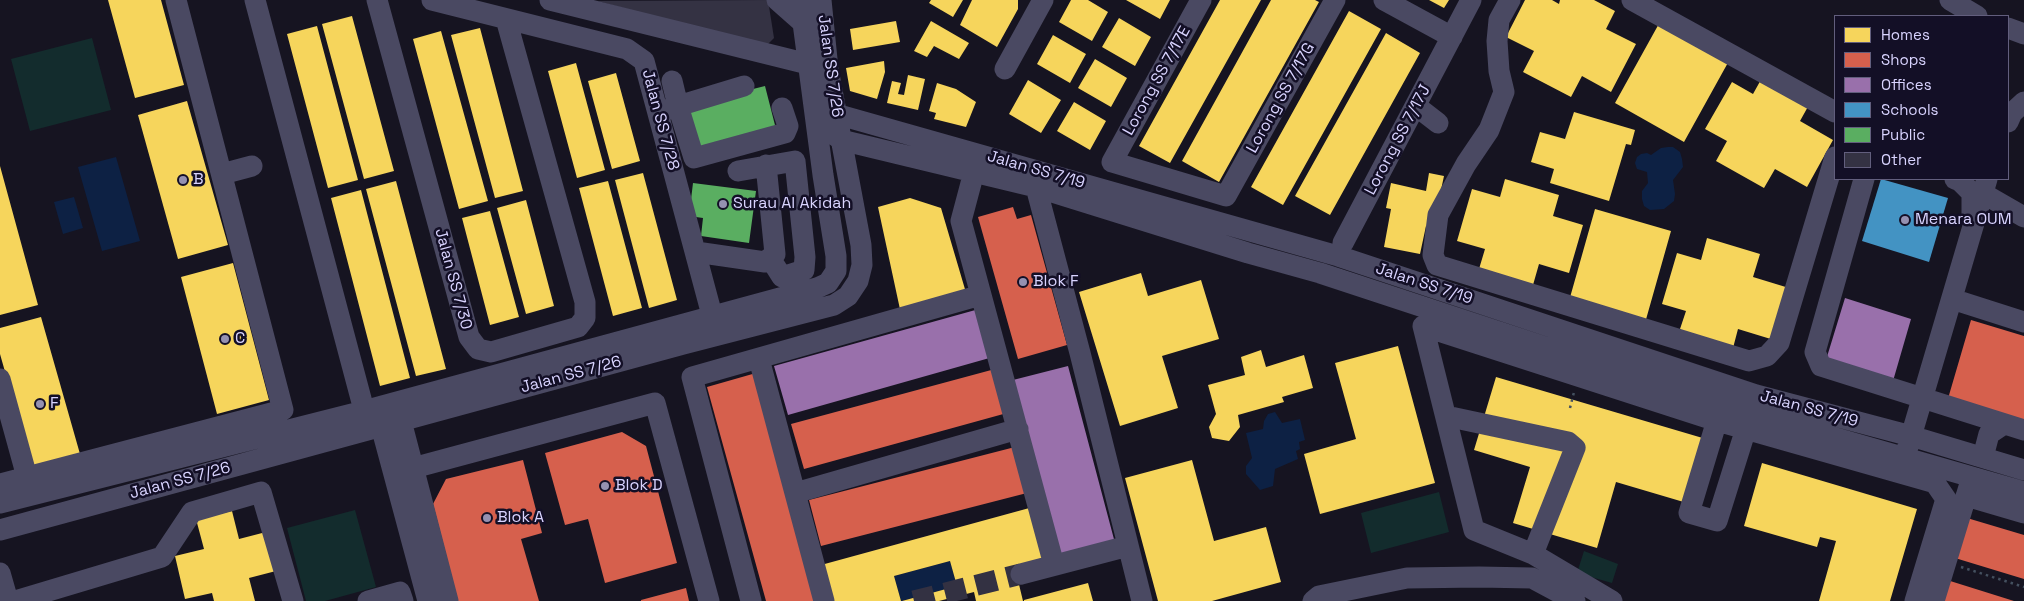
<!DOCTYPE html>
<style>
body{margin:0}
#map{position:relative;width:2024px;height:601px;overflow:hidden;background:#161421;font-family:"Space Grotesk",sans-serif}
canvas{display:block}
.legend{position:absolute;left:1834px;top:15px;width:175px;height:165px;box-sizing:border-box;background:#130f26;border:1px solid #625e7d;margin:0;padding:6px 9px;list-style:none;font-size:15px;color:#d9d4ff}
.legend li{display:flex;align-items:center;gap:10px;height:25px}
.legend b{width:25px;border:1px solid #625e7d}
</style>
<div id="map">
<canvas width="2024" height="601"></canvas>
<ul class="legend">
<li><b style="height:14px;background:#f6d55c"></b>Homes</li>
<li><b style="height:14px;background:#d6604d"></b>Shops</li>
<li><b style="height:14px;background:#9970ab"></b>Offices</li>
<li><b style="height:14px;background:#4393c3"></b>Schools</li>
<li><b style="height:14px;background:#5aae61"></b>Public</li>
<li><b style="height:14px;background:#343243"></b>Other</li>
</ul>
</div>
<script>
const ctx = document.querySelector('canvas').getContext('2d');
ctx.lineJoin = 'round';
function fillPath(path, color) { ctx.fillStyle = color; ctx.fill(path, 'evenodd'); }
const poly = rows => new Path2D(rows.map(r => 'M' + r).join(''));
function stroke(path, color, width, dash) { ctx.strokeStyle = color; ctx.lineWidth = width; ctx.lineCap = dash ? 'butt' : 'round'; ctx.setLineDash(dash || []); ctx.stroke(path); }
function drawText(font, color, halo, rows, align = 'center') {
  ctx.font = font + ' "Space Grotesk",sans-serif'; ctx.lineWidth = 5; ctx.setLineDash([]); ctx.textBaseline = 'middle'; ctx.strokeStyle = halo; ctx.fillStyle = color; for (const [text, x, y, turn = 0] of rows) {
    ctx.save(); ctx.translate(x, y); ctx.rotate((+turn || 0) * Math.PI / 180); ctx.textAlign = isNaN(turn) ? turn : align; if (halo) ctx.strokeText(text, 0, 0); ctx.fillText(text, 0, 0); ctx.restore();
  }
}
const green = poly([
 [92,38,111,110,30,131,11,59],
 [1439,492,1449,532,1371,553,1361,513],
 [355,510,376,587,325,601,306,601,287,528],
 [1584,551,1618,564,1612,583,1577,573]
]);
const water = poly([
 [1668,147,1673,147,1680,152,1682,159,1683,167,1673,180,1675,194,1674,201,1664,209,1650,210,1644,206,1642,199,1642,191,1648,183,1647,172,1637,169,1635,163,1637,157,1641,154,1647,153,1651,155,1661,148],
 [116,157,140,241,102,251,78,167],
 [74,197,83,228,63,234,54,202],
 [1275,412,1282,423,1300,419,1305,440,1299,442,1300,449,1296,451,1298,459,1275,469,1273,486,1260,490,1246,474,1246,466,1252,458,1246,433,1263,429,1264,421,1268,414],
 [950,561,957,586,901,601,894,576]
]);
const homes = poly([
 [108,0,161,0,184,85,135,98],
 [931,0,963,0,953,17,929,3],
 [972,0,1018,0,1018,9,997,47,960,25],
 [1071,0,1088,0,1108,12,1092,41,1059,22],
 [1126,0,1170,0,1160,19],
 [1220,0,1261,0,1170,163,1139,146],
 [1271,0,1315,0,1319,2,1219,182,1182,161],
 [1429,0,1449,0,1444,8],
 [1525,0,1552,0,1559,4,1560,0,1594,0,1615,11,1606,29,1636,44,1611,92,1582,76,1571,97,1523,72,1534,51,1506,37],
 [1349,11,1381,29,1283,205,1251,187],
 [352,16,394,171,364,179,322,24],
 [1119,18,1151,37,1135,66,1102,47],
 [1661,20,1730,59,1684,142,1615,103],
 [896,21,900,42,853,50,850,29],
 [931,21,969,43,959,59,934,46,927,57,914,51],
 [317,26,358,180,328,188,287,34],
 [480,28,523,191,495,198,451,35],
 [441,31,488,201,459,209,413,39],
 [1386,33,1420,53,1330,215,1295,196],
 [1053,35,1086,54,1070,83,1037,64],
 [1095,59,1127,78,1111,107,1078,88],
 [884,61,885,72,877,99,850,91,846,68],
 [576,63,605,170,577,178,548,71],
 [616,73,640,161,612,169,588,81],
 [908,75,925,79,918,110,887,103,892,81,901,83,898,94,904,95],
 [1763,76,1810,103,1800,121,1833,140,1807,187,1775,169,1764,188,1716,161,1727,141,1705,129,1732,82,1753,94],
 [1028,80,1061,100,1041,133,1009,114],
 [937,83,956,89,976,102,966,127,934,119,936,113,929,111],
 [187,101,228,245,178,259,138,115],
 [1074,102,1106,121,1090,150,1057,131],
 [1574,112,1635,130,1631,145,1626,144,1609,201,1550,183,1554,169,1531,162,1540,132,1565,139],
 [0,166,38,305,0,315],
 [643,173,677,300,649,308,615,180],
 [1429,173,1444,176,1433,227,1426,226,1420,254,1384,247,1391,209,1386,208,1391,183,1426,191],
 [1505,179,1559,195,1553,216,1583,225,1569,273,1539,264,1533,285,1479,269,1485,249,1457,241,1472,189,1500,197],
 [396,181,446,369,416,376,366,189],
 [608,181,642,308,613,316,579,188],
 [361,190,410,378,380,386,331,198],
 [910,198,941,208,967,296,901,314,878,207],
 [526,200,554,306,526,314,497,208],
 [1595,209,1671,231,1645,323,1569,301],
 [490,211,519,317,490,325,462,218],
 [1707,238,1760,254,1753,277,1789,288,1774,340,1738,329,1733,348,1679,332,1686,311,1662,304,1677,253,1701,260],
 [233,263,269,400,217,414,181,277],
 [1141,273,1148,296,1201,280,1219,339,1162,356,1178,408,1120,426,1079,292],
 [41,317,80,454,32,467,0,354,0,328],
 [1398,346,1435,483,1320,514,1304,454,1356,439,1335,363],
 [1261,350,1266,367,1304,355,1313,388,1282,397,1284,402,1238,415,1240,427,1229,441,1212,438,1209,427,1216,414,1208,385,1245,375,1241,357],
 [1496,377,1706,439,1687,503,1616,482,1597,548,1513,523,1530,467,1474,450],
 [1192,460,1214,541,1266,527,1281,582,1212,601,1158,601,1125,478],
 [1762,463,1917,509,1890,601,1819,601,1836,541,1820,537,1817,547,1744,526],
 [1033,507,1047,559,1015,568,1023,601,976,601,974,592,939,601,902,601,957,586,950,561,894,576,901,601,830,601,821,565],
 [232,511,239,539,266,532,276,571,249,578,255,601,214,601,212,593,185,599,175,556,204,549,196,519],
 [1088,583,1093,601,1024,601,1024,600]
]);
const shops = poly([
 [1013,207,1017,219,1031,215,1067,345,1018,359,978,217],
 [1971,320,2024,336,2024,425,1947,402],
 [995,369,1007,413,804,469,791,424],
 [756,373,818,601,766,601,707,387],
 [622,432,646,446,677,563,605,583,588,519,565,525,545,453],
 [1015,447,1027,493,821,546,809,500],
 [523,460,542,533,521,539,539,601,458,601,433,504,446,479],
 [1967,518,2024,535,2024,579,1955,558],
 [1947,580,2014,601,1941,601],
 [686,588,689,601,641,601,641,600]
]);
const offices = poly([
 [1845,298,1911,319,1893,381,1826,360],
 [979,309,993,357,788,415,774,366],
 [1068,366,1115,543,1059,557,1013,380]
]);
const schools = poly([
 [1881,179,1948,198,1929,262,1862,241]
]);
const public = poly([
 [765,86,777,133,697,153,685,106],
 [693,183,756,191,749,243,701,236,703,218,689,216]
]);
const building = poly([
 [768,0,774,38,766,46,597,1]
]);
const minorTunnel = poly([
 [914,601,1021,574]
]);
const path = poly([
 [1570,408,1574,392],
 [1961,567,2024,587]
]);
const minor = poly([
 [255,0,368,425],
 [377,0,469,337,478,349,491,352,578,327,585,318,585,302,506,19],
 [432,0,627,49,644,61,716,330],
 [550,0,808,64],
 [777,0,803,23],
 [1201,0,1112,162,1226,196,1335,0],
 [1384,0,1452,37],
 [1510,0,1499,20,1497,41,1499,71,1504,92,1489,130,1466,164,1438,215,1433,255,1437,265,1749,361,1767,356,1779,343,1835,157],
 [1632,0,1835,112],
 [1950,0,1977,16],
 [2008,28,2024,34],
 [1005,69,1043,0],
 [744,86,678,106,694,158,785,133,788,126,782,108],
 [1416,106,1438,123],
 [666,110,678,106,672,81],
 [815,112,832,133,841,140,1036,187,1248,253,1320,273,1721,405,2024,492],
 [836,114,1338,256,1756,395,1911,436,2024,470],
 [2008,122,2012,113,2024,102],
 [738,171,795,161,805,257,804,270,782,277,770,258],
 [974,172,961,221,981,295],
 [222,174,252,166],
 [1037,176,1036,187,1080,353,1142,601],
 [1864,179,1815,352,1821,366,2024,430],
 [1955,179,1960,181,1972,193,1972,218],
 [1984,194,2024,217],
 [1343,243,1471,0],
 [696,252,765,262,775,254,766,165],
 [1952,299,2024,322],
 [759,359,824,601],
 [0,379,27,477],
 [1721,407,1689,513,1717,521,1750,416],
 [1446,416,1568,442,1575,448,1533,554],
 [401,421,448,601],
 [381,426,428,601],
 [1907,450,1987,179],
 [1983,457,1989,434,2004,424],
 [413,468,655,403,709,601],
 [0,484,283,410,176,0],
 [795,493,1018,429],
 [1966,496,2024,513],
 [0,503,364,411,817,288,828,283,836,271,836,256,823,175,800,0],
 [0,530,683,344,834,305,848,296,858,281,862,265,861,245,828,69,821,0],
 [0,573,8,601],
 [1021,574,1128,546],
 [15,601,162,557,192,512,261,492,293,601],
 [368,601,400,592,403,601],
 [751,601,692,377,981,295,1054,565],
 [1313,601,1319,596,1407,578,1479,577,1532,578,1575,601],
 [1612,601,1533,554,1474,530,1423,326,1717,421,1935,483,1946,499,1915,601],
 [1934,601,1972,477]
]);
const markers = [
 [183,180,5,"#9591b1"],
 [723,204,5,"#9591b1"],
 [1905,220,5,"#9591b1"],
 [1023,282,5,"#9591b1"],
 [225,339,5,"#9591b1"],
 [40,404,5,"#9591b1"],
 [605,486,5,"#9591b1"],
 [487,518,5,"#9591b1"]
];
const streetNames = [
 ["Jalan SS 7/26",830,66,82],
 ["Lorong SS 7/17E",1157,81,-61],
 ["Lorong SS 7/17G",1281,98,-61],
 ["Jalan SS 7/28",660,120,75],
 ["Lorong SS 7/17J",1398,140,-62],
 ["Jalan SS 7/19",1036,170,16],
 ["Jalan SS 7/30",453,279,75],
 ["Jalan SS 7/19",1424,284,18],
 ["Jalan SS 7/26",571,375,-15],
 ["Jalan SS 7/19",1809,409,15],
 ["Jalan SS 7/26",180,481,-15]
];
const poiNames = [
 ["B",193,180],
 ["Surau Al Akidah",733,204],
 ["Menara OUM",1915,220],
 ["Blok F",1033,282],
 ["C",235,339],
 ["F",50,404],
 ["Blok D",615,486],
 ["Blok A",497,518]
];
fillPath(green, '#132c2d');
fillPath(water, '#0d2144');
fillPath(homes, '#f6d55c');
fillPath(shops, '#d6604d');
fillPath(offices, '#9970ab');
fillPath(schools, '#4393c3');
fillPath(public, '#5aae61');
fillPath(building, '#343243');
stroke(minorTunnel, '#333142', 21, [21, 11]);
stroke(path, '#44505f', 2.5, [2.5, 4]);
stroke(minor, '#4a4962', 21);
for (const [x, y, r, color] of markers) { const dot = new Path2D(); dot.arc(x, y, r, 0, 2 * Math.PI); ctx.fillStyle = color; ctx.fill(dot); stroke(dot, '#130f26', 2); }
drawText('16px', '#d9d4ff', '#130f26', streetNames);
drawText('16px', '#d9d4ff', '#130f26', poiNames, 'left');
</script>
